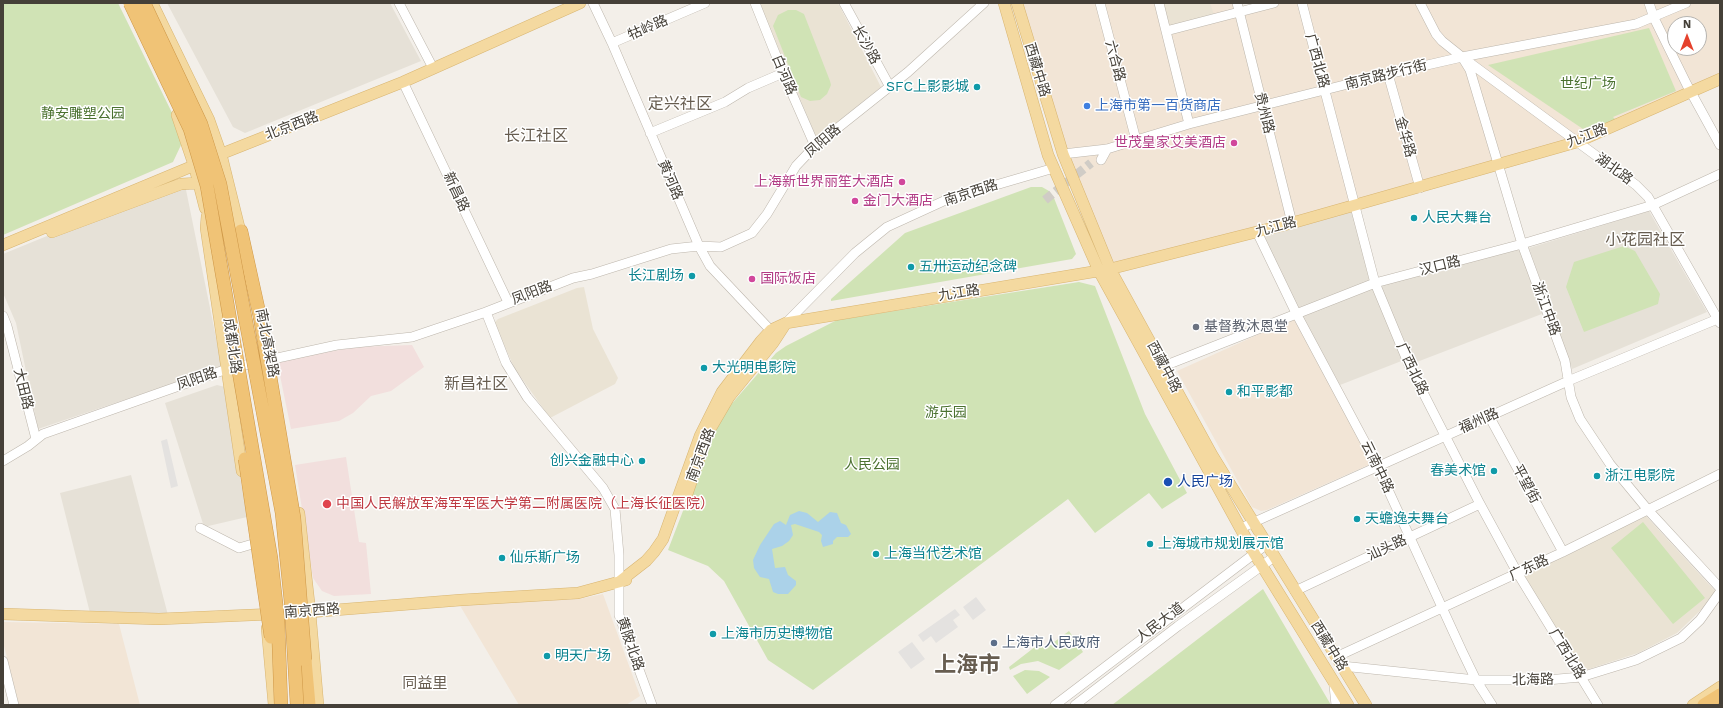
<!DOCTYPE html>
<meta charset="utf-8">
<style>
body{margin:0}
#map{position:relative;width:1723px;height:708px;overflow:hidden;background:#f3efe9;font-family:"Work Sans",sans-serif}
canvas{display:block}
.frame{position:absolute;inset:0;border:4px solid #454038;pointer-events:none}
.north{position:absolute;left:1667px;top:16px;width:40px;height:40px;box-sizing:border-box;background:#fff;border:1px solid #b5b3af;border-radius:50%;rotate:0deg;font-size:11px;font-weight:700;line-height:16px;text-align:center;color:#454038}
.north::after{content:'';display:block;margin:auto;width:14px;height:18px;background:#e5422d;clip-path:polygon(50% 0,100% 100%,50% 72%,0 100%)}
</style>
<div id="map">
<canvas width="1723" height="708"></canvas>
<div class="frame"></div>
<div class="north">N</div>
</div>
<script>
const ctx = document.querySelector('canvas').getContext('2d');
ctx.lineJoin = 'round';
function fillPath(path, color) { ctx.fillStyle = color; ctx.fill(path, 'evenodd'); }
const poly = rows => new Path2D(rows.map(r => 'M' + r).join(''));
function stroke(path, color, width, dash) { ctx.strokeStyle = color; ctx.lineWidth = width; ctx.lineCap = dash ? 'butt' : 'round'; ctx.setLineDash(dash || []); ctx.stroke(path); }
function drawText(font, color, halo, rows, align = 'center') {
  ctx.font = font + ' "Work Sans","Noto Sans SC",sans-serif'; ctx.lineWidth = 3; ctx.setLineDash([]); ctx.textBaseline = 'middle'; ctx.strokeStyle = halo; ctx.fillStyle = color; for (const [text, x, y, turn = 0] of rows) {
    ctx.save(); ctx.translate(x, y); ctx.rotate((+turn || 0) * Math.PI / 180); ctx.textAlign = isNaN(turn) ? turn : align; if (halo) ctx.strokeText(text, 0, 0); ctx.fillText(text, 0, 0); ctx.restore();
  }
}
const residential = poly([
 [167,3,390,3,421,61,245,133,233,127],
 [184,180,222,367,38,429,16,323,3,293,3,254],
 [1352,208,1370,282,1404,360,1340,385,1298,310,1260,234],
 [1649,211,1707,312,1572,369,1529,248],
 [1522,244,1547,312,1409,365,1375,283],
 [217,385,225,387,247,517,204,527,165,403],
 [131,475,168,615,90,613,60,493]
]);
const commercial = poly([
 [1018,3,1237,3,1239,12,1274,3,1720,3,1720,79,1577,142,1110,269,1063,154],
 [1675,24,1699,24,1699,48,1675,48],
 [1295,318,1373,463,1267,510,1261,511,1252,507,1177,371],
 [603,594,640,696,626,705,519,705,459,604,579,599],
 [3,622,119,624,140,705,19,705,3,642]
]);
const education = poly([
 [759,3,838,3,881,87,817,139],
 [1159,3,1210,3,1215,18,1166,31],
 [584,287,593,329,618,378,615,384,550,418,515,369,494,323,498,319,577,288],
 [1646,516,1715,591,1705,606,1677,633,1638,653,1583,671,1523,575]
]);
const medical = poly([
 [412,345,424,367,391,391,371,396,353,413,339,421,291,429,277,361,356,347],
 [346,457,359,542,366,543,371,594,334,596,322,591,313,578,295,465]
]);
const green = poly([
 [3,3,118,3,178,125,181,145,173,162,3,235],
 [788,10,796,10,804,14,830,81,831,85,827,94,820,100,810,101,801,97,773,26,778,15],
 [1649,28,1676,91,1613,117,1617,121,1588,128,1587,127,1583,129,1488,65],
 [1031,187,1042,187,1049,191,1054,198,1076,254,1072,259,831,301,831,299,905,233],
 [1624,246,1635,251,1660,294,1658,304,1584,332,1566,287,1574,262],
 [1079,282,1095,286,1145,414,1187,493,1162,509,1149,493,1095,533,1068,499,813,690,768,660,724,581,708,566,668,550,709,443,728,408,776,353,786,346,837,320],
 [1643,522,1705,598,1673,624,1611,548],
 [1263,589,1331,705,1112,705],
 [1069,631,1083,652,1059,670,1038,661,1021,664,1010,670,1009,667,1040,643,1046,648],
 [1025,670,1039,671,1050,677,1027,694,1013,676]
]);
const parking = poly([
 [167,439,178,486,171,488,161,441],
 [976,597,986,610,973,620,963,607],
 [955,609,960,615,953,620,958,627,936,643,931,636,923,642,918,635],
 [912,642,925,659,911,669,898,652]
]);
const water = poly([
 [799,511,807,513,818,522,830,512,837,513,841,523,846,525,851,534,848,537,837,537,833,541,833,544,823,547,821,541,822,535,819,532,795,524,791,525,793,535,789,541,782,546,772,549,775,568,785,567,788,575,796,581,796,585,788,594,778,594,773,592,769,579,760,577,754,568,753,560,760,545,774,524,780,521,786,525,790,515]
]);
const minorTunnel = poly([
 [1045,200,1091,163]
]);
const minor = poly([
 [399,3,433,68],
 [593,3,612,43,699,246,710,266,775,335],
 [755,3,783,73,815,146],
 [844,3,890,87],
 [1100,3,1136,140],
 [1159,3,1189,124],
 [1237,3,1292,223],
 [1302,3,1375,283,1409,365,1480,504,1518,574,1598,705],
 [1420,3,1436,34,1442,41,1462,57,1470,70,1522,244,1565,361,1571,397,1580,419,1610,464,1648,510,1720,588],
 [1649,3,1654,18,1687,85,1720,145],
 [1166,31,1274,3],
 [612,43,705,3],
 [1466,60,1636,185,1648,197,1720,323],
 [1388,74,1420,188],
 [403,82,508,302],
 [650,133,725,102,748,88,783,73],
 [1063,154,1107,149,1189,124,1388,74,1462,57,1636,24,1686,3],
 [1101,160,1107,149],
 [1257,232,1296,313,1374,459,1462,651,1476,680,1492,705],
 [486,312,506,363,527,397,603,488,615,509,619,555,619,615,652,705],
 [3,316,7,326,36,439],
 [786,323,855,253,887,227,948,199,1054,168],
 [1164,366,1375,283,1522,244,1653,205,1720,174],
 [1489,416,1563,552],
 [3,461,28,446,43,434,227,369,337,345,412,337,486,312,573,278,592,274,671,249,699,246,721,247,752,233,767,214,796,166,815,146,908,72,984,3],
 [200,528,239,548,256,543],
 [1241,528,1568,381,1720,318],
 [1295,591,1480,504],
 [1336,657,1563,552,1720,474],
 [3,661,14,705],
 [1342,666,1476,680,1547,680,1581,677,1636,660,1681,638,1700,620,1720,592],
 [1334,685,1336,705],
 [1055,705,1267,544],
 [1075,705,1178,626,1274,557]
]);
const major = poly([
 [152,3,209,120,221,154,242,239],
 [1004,3,1048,155,1099,271,1254,553,1348,705],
 [1017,3,1063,154,1110,269,1212,455,1366,705],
 [177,115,194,165,205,208],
 [216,156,403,82,580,3],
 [207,216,206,228,242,471],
 [52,232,181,184,199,183],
 [3,245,200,163],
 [712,426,729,397,773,343,786,323],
 [686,497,703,447],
 [299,513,310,612,318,705],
 [619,582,646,561,654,552,663,539,700,436,722,392,761,341,771,330,786,323,1110,269,1292,223,1577,142,1720,79],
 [3,614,159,619,297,613,461,600,578,593,626,580],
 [267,628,274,705],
 [1693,705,1720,687]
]);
const highway = poly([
 [241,231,260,317],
 [305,660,309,705],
 [1704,705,1720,695]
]);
const highwayBridge = poly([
 [130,3,190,129,207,186,271,558,278,621,281,705],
 [144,3,201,124,220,184,282,513,291,602,297,705],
 [260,317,294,518,305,660],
 [245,459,271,637]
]);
const markers = [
 [977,87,4,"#0f9aa8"],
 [1087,106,4,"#3f7fe0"],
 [1234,143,4,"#d1479c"],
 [902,182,4,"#d1479c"],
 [855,201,4,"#d1479c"],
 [1414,218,4,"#0f9aa8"],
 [911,267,4,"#0f9aa8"],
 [692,276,4,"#0f9aa8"],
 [752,279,4,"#d1479c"],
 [1196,327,4,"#6b7280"],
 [704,368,4,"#0f9aa8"],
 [1229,392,4,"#0f9aa8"],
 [642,461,4,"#0f9aa8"],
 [1494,471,4,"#0f9aa8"],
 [1597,476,4,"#0f9aa8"],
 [1168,482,5,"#1a4fb4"],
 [327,504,5,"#e0444e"],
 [1357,519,4,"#0f9aa8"],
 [1150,544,4,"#0f9aa8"],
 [876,554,4,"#0f9aa8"],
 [502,558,4,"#0f9aa8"],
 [713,634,4,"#0f9aa8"],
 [994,643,4,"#5c6f8a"],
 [547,656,4,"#0f9aa8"]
];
const streetNames = [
 ["牯岭路",648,28,-23],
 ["长沙路",866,45,61],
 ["六合路",1115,61,75],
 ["广西北路",1317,61,75],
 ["西藏中路",1037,70,73],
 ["白河路",784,75,67],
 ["南京路步行街",1386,75,-14],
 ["贵州路",1264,113,76],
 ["北京西路",292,126,-21],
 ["九江路",1587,136,-21],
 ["金华路",1405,137,74],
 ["凤阳路",823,141,-41],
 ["湖北路",1614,169,36],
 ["黄河路",670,180,67],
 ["新昌路",456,192,65],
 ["南京西路",971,193,-18],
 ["九江路",1276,227,-15],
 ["汉口路",1440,266,-14],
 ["凤阳路",532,293,-21],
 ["九江路",959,293,-9],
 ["浙江中路",1546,309,70],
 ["南北高架路",267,343,79],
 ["成都北路",232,346,82],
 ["西藏中路",1164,367,62],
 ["广西北路",1412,369,65],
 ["凤阳路",197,379,-19],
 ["大田路",23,389,76],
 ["福州路",1479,421,-24],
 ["南京西路",701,455,-70],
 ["云南中路",1377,467,64],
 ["平望街",1526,484,62],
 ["汕头路",1387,548,-25],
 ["广东路",1529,568,-25],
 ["南京西路",312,611,-4],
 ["人民大道",1160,623,-37],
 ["黄陂北路",630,644,71],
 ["西藏中路",1329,646,58],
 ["广西北路",1567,654,59],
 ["北海路",1533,680,-1]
];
const parkNames = [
 ["世纪广场",1588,84],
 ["静安雕塑公园",83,114],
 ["游乐园",946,413],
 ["人民公园",872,465]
];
const cultureNames = [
 ["SFC上影影城",969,87,"right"],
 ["人民大舞台",1422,218],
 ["五卅运动纪念碑",919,267],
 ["长江剧场",684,276,"right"],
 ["大光明电影院",712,368],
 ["和平影都",1237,392],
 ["创兴金融中心",634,461,"right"],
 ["春美术馆",1486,471,"right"],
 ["浙江电影院",1605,476],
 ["天蟾逸夫舞台",1365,519],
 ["上海城市规划展示馆",1158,544],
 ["上海当代艺术馆",884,554],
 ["仙乐斯广场",510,558],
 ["上海市历史博物馆",721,634],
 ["明天广场",555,656]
];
const shopNames = [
 ["上海市第一百货商店",1095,106]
];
const hotelNames = [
 ["世茂皇家艾美酒店",1226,143],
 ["上海新世界丽笙大酒店",894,182],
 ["金门大酒店",863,201,"left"],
 ["国际饭店",760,279,"left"]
];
const worshipNames = [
 ["基督教沐恩堂",1204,327]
];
const transitNames = [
 ["人民广场",1177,482]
];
const healthNames = [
 ["中国人民解放军海军军医大学第二附属医院（上海长征医院）",336,504]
];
const serviceNames = [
 ["上海市人民政府",1002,643]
];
const neighbourhoodNames = [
 ["同益里",425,684]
];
const quarterNames = [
 ["定兴社区",680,104],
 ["长江社区",536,136],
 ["小花园社区",1645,240],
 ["新昌社区",476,384]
];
const townNames = [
 ["上海市",967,666]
];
fillPath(residential, '#e6e1d7');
fillPath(commercial, '#f2e5d6');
fillPath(education, '#eae3d4');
fillPath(medical, '#f2dfdd');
fillPath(green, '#d0e3b5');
fillPath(parking, '#e4e2e0');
fillPath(water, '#abd2e9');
stroke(minorTunnel, '#d0ccc6', 9, [9, 4.5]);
stroke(minor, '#bdb6ac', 10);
stroke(major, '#d8b571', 12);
stroke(highway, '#ce9747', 14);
stroke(minor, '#fff', 9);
stroke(major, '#f4d9a0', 11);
stroke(highway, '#f0c376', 13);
stroke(highwayBridge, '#ce9747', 14, []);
stroke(highwayBridge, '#f0c376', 13);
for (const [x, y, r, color] of markers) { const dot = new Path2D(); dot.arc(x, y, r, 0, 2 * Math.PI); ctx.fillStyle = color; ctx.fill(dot); stroke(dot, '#fff', 1.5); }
drawText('14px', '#454038', '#fff', streetNames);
drawText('14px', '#4b7230', '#fff', parkNames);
drawText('14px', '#0d838f', '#fff', cultureNames, 'left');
drawText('14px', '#366cbe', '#fff', shopNames, 'left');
drawText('14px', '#b23c85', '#fff', hotelNames, 'right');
drawText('14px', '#5b616d', '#fff', worshipNames, 'left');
drawText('14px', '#164399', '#fff', transitNames, 'left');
drawText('14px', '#be3a42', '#fff', healthNames, 'left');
drawText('14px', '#4e5e75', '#fff', serviceNames, 'left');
drawText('15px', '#675d50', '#fff', neighbourhoodNames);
drawText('16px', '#675d50', '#fff', quarterNames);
drawText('bold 22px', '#675d50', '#fff', townNames);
</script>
